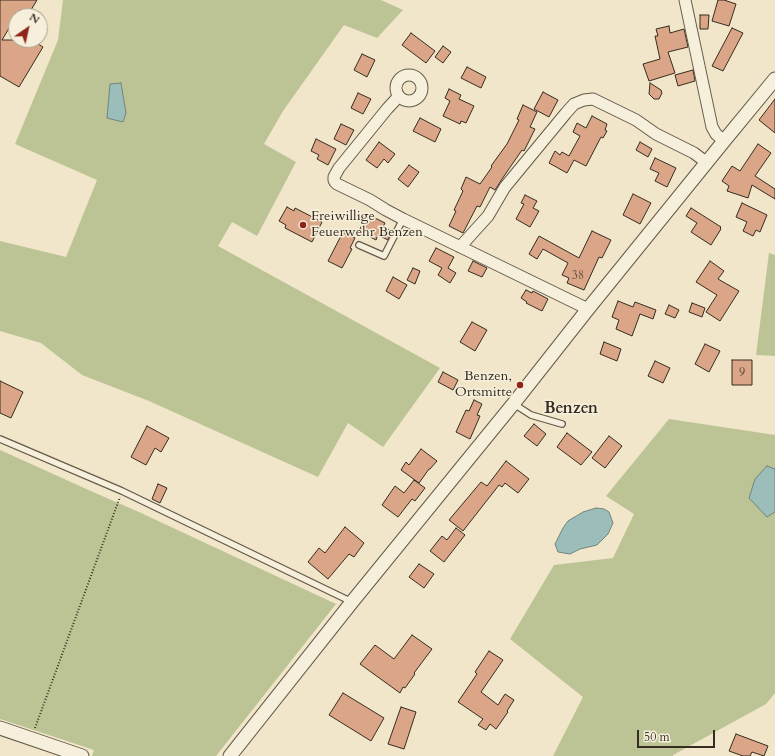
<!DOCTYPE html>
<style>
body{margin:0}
#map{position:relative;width:775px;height:756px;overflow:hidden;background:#f1e6c9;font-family:Cardo,serif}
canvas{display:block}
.north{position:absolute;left:8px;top:8px;width:40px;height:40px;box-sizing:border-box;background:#f6efdc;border:1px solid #a9a190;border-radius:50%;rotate:34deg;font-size:11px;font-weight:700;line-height:16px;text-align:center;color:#362c1f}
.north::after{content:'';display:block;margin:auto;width:14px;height:18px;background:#8f2418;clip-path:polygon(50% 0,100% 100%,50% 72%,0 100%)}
.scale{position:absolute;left:637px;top:730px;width:78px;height:18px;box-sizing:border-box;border:2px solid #362c1f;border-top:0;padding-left:5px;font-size:12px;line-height:14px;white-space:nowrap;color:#362c1f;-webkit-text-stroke:3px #f6efdc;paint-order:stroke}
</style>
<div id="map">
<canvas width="775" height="756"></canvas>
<div class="north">N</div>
<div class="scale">50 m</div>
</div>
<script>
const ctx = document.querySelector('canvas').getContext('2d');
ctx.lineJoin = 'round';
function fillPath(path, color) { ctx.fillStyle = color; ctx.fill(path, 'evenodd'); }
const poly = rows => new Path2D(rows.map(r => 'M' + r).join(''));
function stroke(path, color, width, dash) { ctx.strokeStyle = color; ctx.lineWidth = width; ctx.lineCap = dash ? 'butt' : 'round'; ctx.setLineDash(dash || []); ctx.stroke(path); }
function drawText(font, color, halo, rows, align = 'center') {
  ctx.font = font + ' Cardo,serif'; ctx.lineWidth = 3; ctx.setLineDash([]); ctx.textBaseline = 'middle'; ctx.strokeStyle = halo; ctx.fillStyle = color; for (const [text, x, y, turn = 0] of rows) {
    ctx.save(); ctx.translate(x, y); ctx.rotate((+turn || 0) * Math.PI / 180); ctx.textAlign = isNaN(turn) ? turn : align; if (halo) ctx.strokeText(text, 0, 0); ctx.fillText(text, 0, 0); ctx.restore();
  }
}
const green = poly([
 [63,0,381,0,403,10,377,38,344,25,283,111,264,144,296,162,257,236,232,222,218,246,440,368,383,447,348,423,318,477,149,401,82,375,41,343,0,331,0,241,66,257,97,180,15,144,58,40],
 [769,253,775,255,775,356,756,355],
 [669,419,775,435,775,469,767,466,767,517,775,512,775,693,766,704,673,755,673,756,553,756,583,697,510,639,554,565,613,558,634,514,606,496],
 [0,450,93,492,139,512,336,604,216,756,92,756,94,750,0,719]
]);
const water = poly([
 [121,83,126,113,123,122,107,118,110,84,121,83],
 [767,466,775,469,775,512,767,517,749,498,755,479,767,466],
 [596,508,604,509,609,512,613,523,608,534,597,545,580,549,570,554,558,552,555,544,563,528,568,521,583,512,596,508]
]);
const building = poly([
 [0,0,37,0,28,15,20,10,2,40,32,40,43,47,19,87,0,76,0,0],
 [718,0,724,0,736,4,729,26,712,21,718,0],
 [700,15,709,15,708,29,700,29,700,15],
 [669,26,670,33,684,29,688,47,668,52,675,73,649,81,643,64,660,59,655,36,658,36,656,29,669,26],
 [732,28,743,33,723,71,712,66,732,28],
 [411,33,435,51,426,63,402,45,411,33],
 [443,46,451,52,443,63,435,57,443,46],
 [362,54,375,60,367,77,354,70,362,54],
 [467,67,486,77,481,88,461,78,467,67],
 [693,70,695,81,678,86,675,75,693,70],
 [650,83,661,90,662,93,659,99,654,99,649,94,650,83],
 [449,89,461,95,459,99,474,106,466,123,461,121,460,124,443,116,450,101,445,98,449,89],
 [543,92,558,100,549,117,534,109,543,92],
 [358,93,371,99,363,114,351,108,358,93],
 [775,99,775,133,759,120,775,99],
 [523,105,537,112,530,127,535,129,524,151,522,150,504,176,495,190,490,187,480,207,477,206,463,233,449,226,456,211,454,210,463,191,461,189,466,177,480,184,492,167,491,166,507,144,519,120,517,119,523,105],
 [592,116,607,124,605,130,607,131,603,138,601,137,586,166,574,160,567,173,549,163,555,151,560,155,562,152,569,156,580,136,573,132,577,123,586,128,592,116],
 [420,118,441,129,435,142,413,131,420,118],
 [341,124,354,130,346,145,334,139,341,124],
 [316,139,336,149,328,165,317,159,319,155,311,151,316,139],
 [379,142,395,154,388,163,384,159,377,168,366,160,379,142],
 [640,142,652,149,648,157,636,150,640,142],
 [758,144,771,153,755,176,775,189,775,199,752,185,748,198,727,191,729,186,722,181,732,166,740,171,758,144],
 [655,158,676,168,667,187,655,181,659,173,650,169,655,158],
 [409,165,419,172,408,187,398,179,409,165],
 [633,194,651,203,640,224,623,215,633,194],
 [525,195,537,201,533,208,539,211,530,227,516,219,524,204,521,203,525,195],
 [742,203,767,215,760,232,756,230,753,236,743,231,747,222,736,217,742,203],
 [287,207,294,211,295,208,322,222,312,242,285,228,286,225,279,221,287,207],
 [691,208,721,227,720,228,721,229,711,245,691,232,697,223,686,216,691,208],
 [367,214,385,223,383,227,392,231,388,240,378,235,376,240,359,231,367,214],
 [592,231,611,240,602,258,599,257,584,290,567,283,569,278,562,275,568,263,543,249,537,259,529,254,539,236,579,258,592,231],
 [343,232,355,238,350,248,352,249,342,268,328,261,343,232],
 [436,248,454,257,448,268,456,273,450,283,438,275,442,268,429,261,436,248],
 [473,261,487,268,482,277,468,271,473,261],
 [710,261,724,271,718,279,739,291,720,321,706,312,717,295,696,282,710,261],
 [413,268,420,271,415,284,407,280,413,268],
 [393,277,407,285,399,299,386,291,393,277],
 [526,290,532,293,533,291,548,299,542,311,526,303,527,302,521,298,526,290],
 [618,301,633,307,635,302,656,310,653,319,640,314,632,336,616,329,619,320,612,317,618,301],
 [692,303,705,308,702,317,689,312,692,303],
 [669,305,679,310,675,318,665,314,669,305],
 [472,322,487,330,475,351,460,342,472,322],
 [604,342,621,349,617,361,600,354,604,342],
 [705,344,720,351,709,372,695,364,705,344],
 [732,360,752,360,752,385,732,385,732,360],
 [655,361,670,368,663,383,648,376,655,361],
 [443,372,458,380,453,390,438,382,443,372],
 [0,381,23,392,11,418,0,413,0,381],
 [474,400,482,404,477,415,480,416,470,439,456,432,466,410,469,411,474,400],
 [534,424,546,434,537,446,524,436,534,424],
 [147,426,169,438,161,452,155,448,146,465,131,457,147,426],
 [567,433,592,452,581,465,557,447,567,433],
 [609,436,622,446,605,468,592,458,609,436],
 [421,449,437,461,430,469,429,469,419,483,401,470,406,462,409,465,421,449],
 [506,461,529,479,518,493,505,483,502,487,499,485,463,531,449,520,481,482,487,486,506,461],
 [414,480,425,488,415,501,412,499,398,517,382,505,395,486,404,493,414,480],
 [158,484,167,488,160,503,152,499,158,484],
 [345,527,364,543,354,557,349,554,328,579,308,562,319,548,325,553,345,527],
 [456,528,465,535,444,562,430,551,442,536,447,540,456,528],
 [419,564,434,574,424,588,409,577,419,564],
 [412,635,432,649,414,673,415,674,405,688,403,687,400,693,360,664,375,645,394,659,412,635],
 [489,651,503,660,481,692,498,705,505,694,514,700,507,711,508,712,496,729,490,724,486,730,478,725,483,719,458,702,477,674,475,672,489,651],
 [343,693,384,718,371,741,329,715,343,693],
 [401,707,416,712,404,749,388,744,401,707],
 [736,734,768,746,764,756,752,752,750,756,743,756,729,751,736,734]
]);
const path = poly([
 [35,728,120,497]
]);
const service = poly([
 [359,245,384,256,403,219],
 [514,404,531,415,562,424],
 [0,439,122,491,352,602]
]);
const minor = poly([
 [685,0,712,127,716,134,724,141],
 '396 88a13 13 0 1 1 26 0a13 13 0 1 1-26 0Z',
 [399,96,387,109,339,168,334,177,334,180,335,182,337,184,370,200,386,210,403,219,588,309],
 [460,247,488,216,505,187,566,113,574,104,584,100,593,99,636,120,656,134,694,153,707,163]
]);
const tertiary = poly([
 [0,728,82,756],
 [230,756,352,602,514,403,588,309,724,141,775,79]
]);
const markers = [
 [303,225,4,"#8f2418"],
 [520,385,4,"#8f2418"]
];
const numberNames = [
 ["38",578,276],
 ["9",742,373]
];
const poiNames = [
 ["Freiwillige",311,217],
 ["Feuerwehr Benzen",311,233],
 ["Benzen,",512,377,"right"],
 ["Ortsmitte",512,393,"right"]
];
const quarterNames = [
 ["Benzen",571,409]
];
fillPath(green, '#bcc495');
fillPath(water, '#9bbebb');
stroke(water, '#73847d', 1);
fillPath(building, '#daa687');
stroke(building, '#362c1f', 1);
stroke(service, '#655a4a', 8);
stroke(minor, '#655a4a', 13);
stroke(tertiary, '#655a4a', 15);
stroke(path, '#362c1f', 2, [1, 2]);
stroke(service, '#f6efdc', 5.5);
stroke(minor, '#f6efdc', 11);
stroke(tertiary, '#f6efdc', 13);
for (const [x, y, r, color] of markers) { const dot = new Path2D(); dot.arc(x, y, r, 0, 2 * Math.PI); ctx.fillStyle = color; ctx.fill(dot); stroke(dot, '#f6efdc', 1.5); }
drawText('12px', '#5f4a39', null, numberNames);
drawText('14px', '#362c1f', '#f6efdc', poiNames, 'left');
drawText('bold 16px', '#362c1f', '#f6efdc', quarterNames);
</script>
